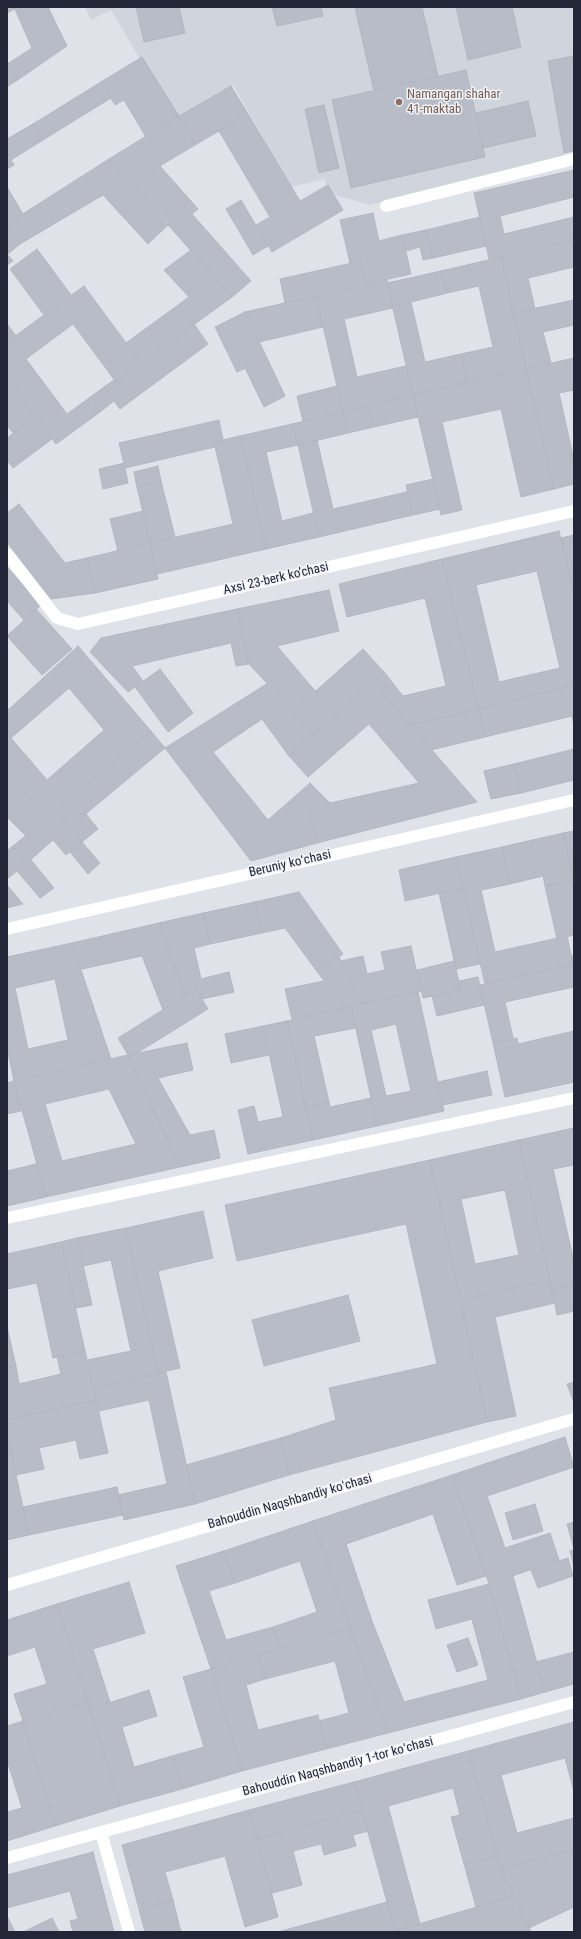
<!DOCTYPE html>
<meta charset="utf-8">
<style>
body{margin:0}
#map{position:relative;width:581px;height:1939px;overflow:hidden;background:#dfe2e8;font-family:"Roboto Condensed",sans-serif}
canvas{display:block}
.frame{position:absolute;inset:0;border:8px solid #222636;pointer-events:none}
</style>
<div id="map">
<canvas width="581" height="1939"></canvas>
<div class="frame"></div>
</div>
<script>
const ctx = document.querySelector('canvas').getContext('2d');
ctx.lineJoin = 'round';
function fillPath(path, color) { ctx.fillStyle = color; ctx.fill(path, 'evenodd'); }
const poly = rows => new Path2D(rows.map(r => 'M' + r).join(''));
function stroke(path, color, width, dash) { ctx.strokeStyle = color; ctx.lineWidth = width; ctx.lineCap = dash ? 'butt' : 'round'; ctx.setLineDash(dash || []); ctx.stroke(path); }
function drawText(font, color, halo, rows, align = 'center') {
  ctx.font = font + ' "Roboto Condensed",sans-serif'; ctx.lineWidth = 3; ctx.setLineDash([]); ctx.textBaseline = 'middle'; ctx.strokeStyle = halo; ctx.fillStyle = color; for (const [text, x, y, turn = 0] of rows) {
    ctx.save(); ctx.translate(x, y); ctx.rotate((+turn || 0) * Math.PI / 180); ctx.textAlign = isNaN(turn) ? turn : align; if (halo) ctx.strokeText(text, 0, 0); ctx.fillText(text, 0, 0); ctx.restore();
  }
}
const built = poly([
 [85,7,574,7,574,61,550,66,565,159,369,205,329,193,324,179,291,187,233,85,172,119,152,79,111,10,91,20]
]);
const building = poly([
 [7,7,14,7,15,9,7,13,7,7],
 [14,7,48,7,67,46,19,79,9,63,32,48,14,7],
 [136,7,179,7,185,33,144,42,136,7],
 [272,7,321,7,323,16,277,26,272,7],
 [355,7,422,7,438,76,374,91,355,7],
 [456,7,512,7,521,47,468,60,456,7],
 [574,56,574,151,564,153,548,61,574,56],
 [142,57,179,116,146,137,124,100,115,105,101,82,142,57],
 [9,63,19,79,7,87,7,64,9,63],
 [466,70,485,157,351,188,332,100,466,70],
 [101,82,111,98,43,140,33,124,101,82],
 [231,86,248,114,195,145,179,116,231,86],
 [528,101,536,136,483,148,476,113,528,101],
 [324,105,339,168,319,173,305,109,324,105],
 [248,114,300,201,328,185,343,210,272,252,256,225,270,217,219,131,248,114],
 [179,116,195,145,131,183,109,159,179,116],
 [33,124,43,140,11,160,7,153,7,139,33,124],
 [7,153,14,165,7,169,7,153],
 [109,159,169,224,148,244,103,195,20,244,7,229,7,224,109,159],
 [160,166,198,209,192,214,251,281,232,297,131,183,160,166],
 [574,170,574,197,500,216,504,234,574,217,574,240,489,259,474,193,574,170],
 [7,187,23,214,7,224,7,187],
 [241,200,268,246,253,255,226,209,241,200],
 [373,213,379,241,402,235,411,274,366,284,361,261,350,263,340,220,373,213],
 [480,217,486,246,433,258,426,230,480,217],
 [7,229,20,244,8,254,7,254,7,229],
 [426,230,433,258,423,260,420,247,406,251,402,235,426,230],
 [574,240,574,267,528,278,535,309,513,313,501,257,574,240],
 [37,249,71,295,44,315,10,269,37,249],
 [191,250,232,297,141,363,126,343,189,297,164,270,191,250],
 [7,254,13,261,7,265,7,254],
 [501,257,526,369,468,383,461,354,493,347,479,286,447,293,441,271,501,257],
 [361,261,366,284,285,303,280,279,361,261],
 [441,271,447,293,411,302,425,362,461,354,468,383,413,395,387,283,441,271],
 [387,280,393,308,344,319,357,377,406,366,413,395,343,412,316,296,387,280],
 [84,286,141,363,116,382,73,324,26,359,67,414,85,401,96,415,56,444,7,377,7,342,84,286],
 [316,296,323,327,259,342,245,312,316,296],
 [574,300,574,325,543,332,551,363,526,369,513,313,574,300],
 [245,312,267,358,237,372,215,327,245,312],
 [7,324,16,336,7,342,7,324],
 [194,324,208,344,120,409,104,387,114,380,116,382,194,324],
 [267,358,285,396,264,407,245,368,267,358],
 [574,358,574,390,559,393,574,460,574,484,554,489,526,369,574,358],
 [526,369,554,489,521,497,501,409,442,422,462,510,441,515,413,395,526,369],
 [7,377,36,416,13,433,7,425,7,377],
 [337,386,343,412,303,421,297,396,337,386],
 [104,387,114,401,96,415,85,401,104,387],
 [413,395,418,417,374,427,369,406,413,395],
 [369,406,374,427,348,433,343,412,369,406],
 [343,412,348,433,298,445,292,424,343,412],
 [36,416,52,439,13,468,7,460,7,438,36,416],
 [219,420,223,440,214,442,215,447,125,468,119,443,219,420],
 [292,424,298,445,266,452,282,521,313,513,319,537,266,549,240,436,292,424],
 [240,436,266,549,157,574,150,543,233,524,214,442,240,436],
 [317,440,333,509,407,492,413,515,319,537,298,445,317,440],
 [124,463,128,483,103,489,99,469,124,463],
 [158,466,161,481,137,487,134,472,158,466],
 [433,479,440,509,413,515,406,485,433,479],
 [161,481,175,537,150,543,137,487,161,481],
 [19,504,65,563,87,558,95,593,51,599,7,542,7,513,19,504],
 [143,511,150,543,118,551,110,519,143,511],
 [559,531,574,593,574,685,479,709,442,559,559,531],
 [537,571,560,668,499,682,476,585,537,571],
 [574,535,574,593,561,538,574,535],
 [150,543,158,579,95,593,87,558,150,543],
 [442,559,461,638,436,644,425,598,347,617,339,584,442,559],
 [7,567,41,605,24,620,7,601,7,567],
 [329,590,339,631,277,646,316,692,293,711,249,664,237,609,329,590],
 [36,609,72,649,42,675,7,636,36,609],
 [237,609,249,664,236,666,231,643,132,666,143,681,128,692,90,652,101,638,237,609],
 [461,638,479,709,410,725,373,682,384,672,403,696,446,686,436,644,461,638],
 [78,646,151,731,49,816,7,776,7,711,78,646],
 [69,688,104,730,47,780,11,738,69,688],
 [363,649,384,672,314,734,293,711,363,649],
 [160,669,193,713,168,732,135,687,160,669],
 [373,682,477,802,317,843,310,816,330,803,419,783,369,724,308,777,289,756,373,682],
 [268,683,314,734,289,756,262,719,213,752,268,820,310,783,330,803,310,816,317,843,251,861,165,748,268,683],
 [574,685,574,726,572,716,485,737,479,709,574,685],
 [479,709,485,737,431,750,410,725,479,709],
 [151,731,165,748,70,827,56,811,151,731],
 [574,749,574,780,521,793,514,764,574,749],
 [514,764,521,793,491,799,484,771,514,764],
 [7,776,49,816,26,836,7,817,7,776],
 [56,811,82,842,66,855,53,840,27,863,13,846,56,811],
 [86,814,98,829,82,842,70,827,86,814],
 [574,831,574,881,563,833,574,831],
 [563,833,574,880,545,886,543,876,510,884,502,847,563,833],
 [82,842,100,863,88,874,70,852,82,842],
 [13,846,27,863,7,879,7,851,13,846],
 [502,847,510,884,481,890,495,952,567,936,573,964,485,984,456,857,502,847],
 [456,857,463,888,405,901,399,870,456,857],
 [31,860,54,888,40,898,17,871,31,860],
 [574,880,574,935,557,939,545,886,574,880],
 [7,885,23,904,7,908,7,885],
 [463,888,480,964,456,969,439,893,463,888],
 [299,892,343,954,316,970,285,928,262,933,255,902,299,892],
 [255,902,262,933,210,944,203,913,255,902],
 [203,913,210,944,194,948,201,979,229,972,234,992,202,999,196,989,185,996,159,923,203,913],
 [159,923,185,996,163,1010,142,956,82,969,72,943,159,923],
 [72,943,111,1059,14,1081,7,1048,7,957,72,943],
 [55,979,68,1040,28,1049,15,988,55,979],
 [411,946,421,991,361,1004,341,961,363,956,367,974,385,970,381,952,411,946],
 [574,955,574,987,505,1002,513,1038,493,1043,480,985,573,964,572,956,574,955],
 [339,957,361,1004,292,1019,285,989,324,981,316,970,339,957],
 [454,961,461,990,423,998,417,970,454,961],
 [478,977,484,1005,437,1016,432,996,461,990,459,981,478,977],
 [196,989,208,1009,137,1053,128,1055,118,1038,196,989],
 [418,992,444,1111,377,1126,351,1006,418,992],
 [396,1024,411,1091,386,1096,371,1030,396,1024],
 [351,1006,356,1028,314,1036,329,1102,306,1107,287,1021,351,1006],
 [287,1021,313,1140,248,1154,238,1110,254,1106,258,1122,283,1117,263,1026,287,1021],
 [263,1026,269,1055,231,1063,225,1034,263,1026],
 [574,1031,574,1082,505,1097,493,1043,517,1038,518,1044,574,1031],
 [187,1043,193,1070,158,1078,190,1135,214,1130,220,1158,180,1167,128,1055,187,1043],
 [128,1055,180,1167,46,1197,14,1081,128,1055],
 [109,1089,136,1144,62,1161,45,1104,109,1089],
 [487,1071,492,1095,443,1105,438,1082,487,1071],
 [14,1081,21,1111,7,1114,7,1083,14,1081],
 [371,1098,377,1126,313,1140,306,1107,329,1102,330,1107,371,1098],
 [574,1128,574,1165,553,1169,574,1262,574,1285,552,1290,519,1140,574,1128],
 [519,1140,550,1280,460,1300,430,1160,519,1140],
 [505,1190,519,1255,475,1264,461,1199,505,1190],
 [430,1160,487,1422,289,1475,281,1438,336,1420,329,1388,437,1364,406,1224,237,1261,225,1205,430,1160],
 [36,1164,46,1197,7,1206,7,1171,36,1164],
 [203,1211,213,1258,158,1271,180,1368,158,1373,126,1228,203,1211],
 [126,1228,158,1373,93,1388,87,1360,131,1351,111,1260,83,1266,77,1238,126,1228],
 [77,1238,92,1305,76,1308,61,1242,77,1238],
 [61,1242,85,1351,53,1358,37,1283,7,1289,7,1254,61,1242],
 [550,1280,555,1303,495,1317,516,1416,487,1422,460,1300,550,1280],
 [574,1285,574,1311,557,1315,552,1290,574,1285],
 [348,1295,360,1341,264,1366,252,1320,348,1295],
 [7,1327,16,1366,7,1368,7,1327],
 [85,1351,96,1400,7,1420,7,1368,16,1366,19,1384,61,1374,57,1357,85,1351],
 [166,1372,195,1504,124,1520,118,1495,167,1484,149,1400,99,1411,93,1388,166,1372],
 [574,1382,574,1403,567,1384,574,1382],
 [96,1400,108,1453,80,1459,76,1440,39,1448,44,1469,16,1475,7,1433,7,1420,96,1400],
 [7,1433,11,1452,7,1453,7,1433],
 [565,1437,574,1467,487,1496,505,1548,550,1533,559,1560,489,1584,452,1475,565,1437],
 [281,1438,289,1475,195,1504,186,1465,281,1438],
 [11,1452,29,1535,7,1540,7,1453,11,1452],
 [452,1475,486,1576,457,1585,433,1514,346,1544,372,1621,350,1628,313,1521,452,1475],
 [117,1487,123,1515,29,1535,23,1507,117,1487],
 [535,1504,543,1531,513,1540,505,1513,535,1504],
 [313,1521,350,1628,281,1648,273,1627,317,1612,300,1561,235,1583,224,1551,313,1521],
 [574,1522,574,1549,567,1524,574,1522],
 [574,1550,574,1567,570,1551,574,1550],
 [224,1551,235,1583,209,1591,226,1640,273,1627,281,1648,211,1669,176,1566,224,1551],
 [568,1558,573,1576,538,1588,531,1570,568,1558],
 [513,1576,545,1692,521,1699,489,1584,513,1576],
 [129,1582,145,1633,93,1649,110,1702,90,1709,57,1604,129,1582],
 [489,1584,521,1699,388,1733,350,1628,372,1621,404,1702,488,1680,472,1619,436,1629,428,1600,489,1584],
 [57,1604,88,1701,23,1721,14,1694,47,1684,35,1647,7,1656,7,1620,57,1604],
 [350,1628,388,1733,326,1749,319,1721,349,1713,335,1661,265,1679,258,1655,350,1628],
 [468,1638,478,1665,457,1672,447,1645,468,1638],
 [574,1652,574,1684,545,1692,536,1662,574,1652],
 [258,1655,265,1679,246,1685,258,1730,318,1715,326,1749,242,1771,211,1669,258,1655],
 [211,1669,242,1771,182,1789,172,1756,204,1747,183,1677,211,1669],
 [149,1690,157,1716,122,1727,134,1767,172,1756,182,1789,120,1806,90,1709,149,1690],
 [88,1701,120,1806,55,1826,23,1721,88,1701],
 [23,1721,55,1826,7,1841,7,1812,22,1808,7,1760,7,1726,23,1721],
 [574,1722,574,1792,565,1758,501,1775,517,1833,574,1818,574,1849,501,1869,468,1751,574,1722],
 [468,1751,497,1856,464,1864,451,1817,460,1815,453,1788,388,1806,420,1924,395,1931,354,1782,468,1751],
 [354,1782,362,1810,257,1839,249,1810,354,1782],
 [249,1810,278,1917,245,1927,225,1856,165,1872,173,1900,139,1909,122,1845,249,1810],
 [362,1810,368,1831,353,1835,356,1846,324,1855,321,1844,293,1851,302,1885,272,1893,257,1839,362,1810],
 [574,1849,574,1907,529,1928,501,1869,574,1849],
 [93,1852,114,1932,73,1932,70,1921,78,1919,70,1891,7,1908,7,1875,93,1852],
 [497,1856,501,1869,514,1896,476,1907,464,1864,497,1856],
 [514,1896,531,1932,396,1932,395,1931,514,1896],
 [173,1900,181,1932,145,1932,139,1909,173,1900],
 [387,1902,396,1932,278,1932,387,1902],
 [7,1916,15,1932,7,1932,7,1916],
 [52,1918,59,1932,23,1932,52,1918]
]);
const lane = poly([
 [386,206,574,159],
 [7,1218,574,1098]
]);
const street = poly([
 [7,554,57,618,78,624,574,511],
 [7,929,574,800],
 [7,1585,574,1419],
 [101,1832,129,1932],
 [7,1858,574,1702]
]);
const markers = [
 [399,102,4,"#8d6e63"]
];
const educationNames = [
 ["Namangan shahar",407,95],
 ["41-maktab",407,110]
];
const streetNames = [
 ["Аxsi 23-berk koʼchasi",276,579,-13],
 ["Beruniy koʻchasi",290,864,-13],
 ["Bahouddin Naqshbandiy koʻchasi",290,1502,-16],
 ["Bahouddin Naqshbandiy 1-tor koʻchasi",338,1767,-15]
];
fillPath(built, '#d0d4dc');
fillPath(building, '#b8bcc6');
stroke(building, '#b2b7c1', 1);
stroke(lane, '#fff', 12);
stroke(street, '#fff', 12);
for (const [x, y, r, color] of markers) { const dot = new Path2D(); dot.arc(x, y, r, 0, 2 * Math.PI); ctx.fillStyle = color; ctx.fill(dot); stroke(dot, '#eff2f6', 1.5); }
drawText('13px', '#785e54', '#eff2f6', educationNames, 'left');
drawText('13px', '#222636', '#eff2f6', streetNames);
</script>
